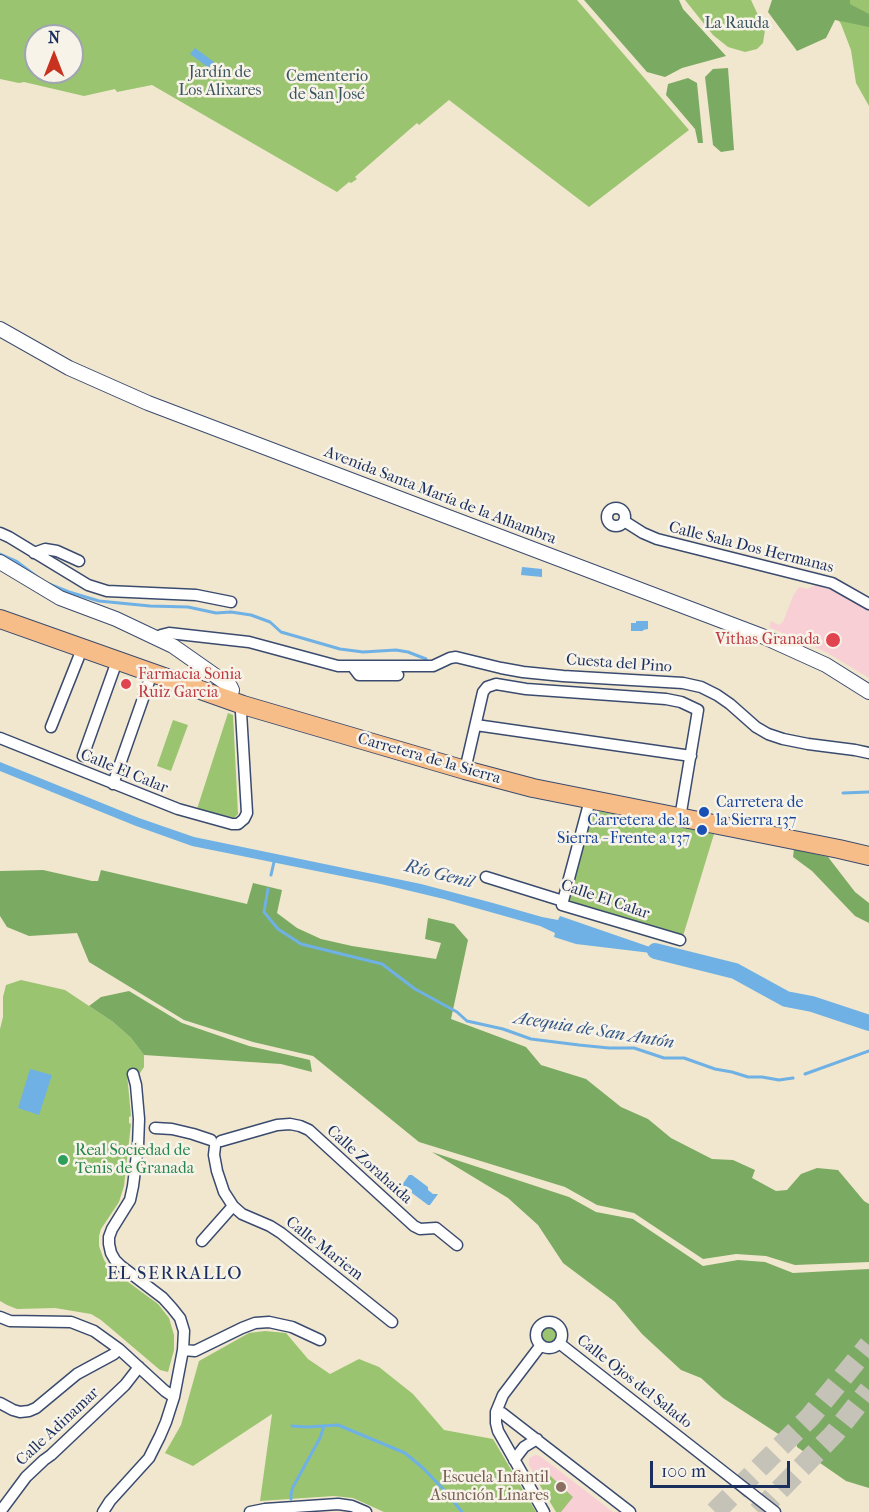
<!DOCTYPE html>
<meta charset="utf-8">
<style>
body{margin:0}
#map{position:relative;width:869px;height:1512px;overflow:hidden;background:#f0e7ce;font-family:"IM FELL French Canon",serif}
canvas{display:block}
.north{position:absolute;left:24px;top:24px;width:60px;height:60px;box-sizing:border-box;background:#f7f3e8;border:2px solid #9fa5b1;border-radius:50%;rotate:0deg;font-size:16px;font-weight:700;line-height:24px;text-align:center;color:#1b2f5e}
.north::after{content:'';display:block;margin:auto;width:21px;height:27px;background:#c8321e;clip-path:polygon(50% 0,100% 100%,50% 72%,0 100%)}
.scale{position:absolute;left:650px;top:1461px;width:140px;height:27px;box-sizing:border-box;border:3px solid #1b2f5e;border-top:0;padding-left:8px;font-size:18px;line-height:21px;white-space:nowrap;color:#1b2f5e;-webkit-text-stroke:4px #f7f3e8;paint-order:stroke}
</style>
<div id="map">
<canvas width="869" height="1512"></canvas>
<div class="north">N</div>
<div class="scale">100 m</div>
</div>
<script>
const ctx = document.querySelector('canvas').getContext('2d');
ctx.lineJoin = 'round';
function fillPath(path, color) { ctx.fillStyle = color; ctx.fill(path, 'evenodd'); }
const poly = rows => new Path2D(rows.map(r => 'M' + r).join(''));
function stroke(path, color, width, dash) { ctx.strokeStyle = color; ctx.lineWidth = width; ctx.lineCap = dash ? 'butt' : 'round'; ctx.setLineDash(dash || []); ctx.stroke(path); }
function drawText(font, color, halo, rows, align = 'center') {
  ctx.font = font + ' "IM FELL French Canon",serif'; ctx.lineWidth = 5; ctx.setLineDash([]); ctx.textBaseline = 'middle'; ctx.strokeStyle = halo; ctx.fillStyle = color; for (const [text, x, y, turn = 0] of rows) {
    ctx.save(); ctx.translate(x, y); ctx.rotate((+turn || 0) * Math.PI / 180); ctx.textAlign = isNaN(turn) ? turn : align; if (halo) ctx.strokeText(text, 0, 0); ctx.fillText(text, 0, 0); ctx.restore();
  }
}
const built = poly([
 [816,585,834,591,869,610,869,678,826,652,769,627,771,621,779,625,783,622,793,596,799,587,807,589],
 [536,1455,540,1456,613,1512,556,1512,529,1465,529,1458]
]);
const green = poly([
 [0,0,577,0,689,130,589,207,449,100,419,125,417,123,355,177,357,179,351,183,349,182,337,192,152,85,117,92,115,89,84,96,24,82,19,83,0,79],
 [36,36,72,36,72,72,36,72],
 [685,0,751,0,765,30,763,43,757,49,745,52,728,47,713,35],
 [824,0,869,0,869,106,856,83,851,50,841,24],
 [228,713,233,715,238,814,234,818,197,809],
 [173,720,188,725,171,771,157,766],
 [592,810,714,834,683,936,567,902],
 [21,980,65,990,113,1022,131,1038,144,1055,144,1067,140,1073,127,1074,131,1116,129,1117,129,1123,131,1124,124,1186,119,1202,101,1229,99,1236,99,1246,104,1260,109,1268,158,1304,169,1318,174,1335,174,1350,168,1372,160,1370,101,1320,91,1314,55,1308,17,1309,7,1305,0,1301,0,1029,3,1017,3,997,6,985],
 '540 1335a9 9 0 1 1 18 0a9 9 0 1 1-18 0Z',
 [265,1331,286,1333,308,1359,330,1374,359,1359,379,1367,413,1394,444,1430,493,1439,536,1512,384,1512,353,1498,334,1496,260,1501,272,1414,193,1466,165,1453,181,1425,199,1361,249,1333],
 [544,1470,573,1497,561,1512,556,1512,532,1472]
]);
const forest = poly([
 [584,0,679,0,683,9,726,56,682,68,665,77,647,72],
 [772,0,850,0,850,4,869,14,869,27,835,20,826,38,797,51,768,12],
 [728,68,734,150,721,152,713,145,705,77,713,69],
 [688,78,697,83,703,143,698,143,695,129,666,95,668,84],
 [794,849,828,857,855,892,869,903,869,923,855,916,812,871,793,857],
 [43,870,92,881,98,881,101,870,247,904,253,883,282,890,277,913,297,928,321,939,352,946,436,959,441,943,425,939,428,918,454,924,468,940,451,1019,526,1047,541,1065,586,1079,621,1107,648,1119,671,1138,712,1159,733,1160,755,1170,752,1178,776,1191,787,1190,801,1174,817,1168,838,1170,864,1201,869,1204,869,1262,795,1265,766,1256,736,1254,703,1259,634,1213,597,1205,565,1187,419,1142,313,1056,253,1042,184,1020,89,962,77,933,29,936,7,927,0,916,0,871],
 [129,991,182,1023,249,1046,310,1060,312,1072,281,1064,144,1055,131,1038,113,1022,89,1006,101,997],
 [432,1152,569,1197,596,1212,633,1219,703,1266,738,1260,765,1262,793,1273,869,1269,869,1488,846,1481,797,1447,796,1441,789,1436,783,1437,723,1398,701,1378,681,1370,642,1334,615,1302,563,1263,538,1225,508,1198]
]);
const water = poly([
 [195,48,214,62,209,68,190,54],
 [522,567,542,569,542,577,521,575],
 [636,621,648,621,648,629,643,630,643,631,631,631,631,623,636,623],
 [0,762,139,818,194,837,421,884,493,903,542,917,558,920,560,916,676,956,576,944,554,937,555,933,540,926,444,899,381,884,192,846,136,826,0,771],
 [30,1069,52,1075,39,1115,18,1108],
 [409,1175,412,1175,428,1187,428,1190,433,1194,438,1194,430,1205,428,1205,412,1193,412,1190,409,1188,402,1185]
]);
const stream = poly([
 [0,554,16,561,40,579],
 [49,584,69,592,99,601,150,606,188,607,216,613,231,612,251,615,270,622,281,632,340,649,363,652,396,650,408,652,426,659],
 [843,793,869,792],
 [271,875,274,862],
 [268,889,264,912,278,929,301,944,382,964,415,989,457,1012,467,1021,503,1029,531,1039,579,1045,609,1048,634,1048,664,1058,684,1058,715,1069,732,1072,748,1077,762,1077,779,1080,793,1078],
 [805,1074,869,1051],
 [292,1426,307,1427,338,1425,405,1453,423,1468,446,1492,462,1512],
 [291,1499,291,1494,293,1487,320,1438,324,1426]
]);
const river = poly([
 [655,951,735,971,786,999,812,1004,869,1023]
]);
const motorwayTunnel = poly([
 [715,1512,810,1417,869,1345],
 [758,1512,834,1434,869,1390]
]);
const minor = poly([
 '607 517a9 9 0 1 1 18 0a9 9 0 1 1-18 0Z',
 [624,521,643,533,657,539,832,583,869,604],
 [0,533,9,537,88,585,107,591,196,595,231,602],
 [34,553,45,549,57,551,79,561],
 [159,638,161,635,169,633,249,642,338,666,433,666,450,658,456,657,501,668,523,672,563,676,683,683,701,687,717,695,730,704,756,727,768,734,783,739,808,744,855,750,869,753],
 [353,667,359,675,398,675],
 [476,725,691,756],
 [51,727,82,649],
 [0,738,178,809,232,824,238,824,244,819,247,813,241,712,243,705],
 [83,756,117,661],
 [465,770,483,692,487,687,496,684,526,689,666,699,681,702,698,710,680,818],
 [113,784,152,673],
 [486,877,563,901,562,905,680,940],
 [563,901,590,800],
 [155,1128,172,1129,193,1134,211,1140],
 [221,1141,277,1125,290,1124,300,1126,309,1130,414,1226,420,1229,436,1228,457,1245],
 [215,1146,214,1155,217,1171,224,1192,233,1206,242,1214,270,1226,281,1233,392,1322],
 [202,1241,233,1206],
 [0,1317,10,1321,71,1322,94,1331,119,1349,165,1391,174,1397],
 '536 1335a13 13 0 1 1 26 0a13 13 0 1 1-26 0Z',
 [559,1343,775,1512],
 [541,1345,503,1395,496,1412,496,1423,498,1431,544,1512],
 [183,1350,195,1351,242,1328,255,1323,269,1322,292,1327,320,1340],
 [0,1403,13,1410,20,1412,29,1411,36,1408,77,1374,114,1354,119,1349],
 [496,1412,502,1413,630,1512],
 [514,1460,524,1447,537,1439],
 [0,1512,26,1477,44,1460,51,1455,125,1385,139,1367],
 [103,1512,110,1501,149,1458,160,1436,166,1422,174,1397,183,1350,184,1331,180,1318,172,1308,163,1298,121,1266,115,1260,111,1253,109,1244,109,1237,112,1229,130,1200,133,1186,138,1146,139,1119,136,1085,133,1074],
 [250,1512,265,1509,338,1504,352,1506,366,1512]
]);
const tertiary = poly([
 [0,329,69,368,148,403,762,636,826,665,869,692],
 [0,562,60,598,116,619,173,646,230,686,232,690,229,700]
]);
const primary = poly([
 [0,619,243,705,465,770,533,788,839,849,869,856]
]);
const markers = [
 [833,640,8,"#e0444e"],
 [126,684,6,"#e0444e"],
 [704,812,6,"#1a4fb4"],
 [702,830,6,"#1a4fb4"],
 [63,1160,6,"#2e9e5b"],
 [561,1487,6,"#8d6e63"]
];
const parkNames = [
 ["La Rauda",737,24],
 ["Jardín de",220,73],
 ["Los Alixares",220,91],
 ["Cementerio",327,77],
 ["de San José",327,95]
];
const streetNames = [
 ["Avenida Santa María de la Alhambra",440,496,21],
 ["Calle Sala Dos Hermanas",751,548,14],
 ["Cuesta del Pino",619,664,4],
 ["Carretera de la Sierra",429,759,16],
 ["Calle El Calar",124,772,22],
 ["Calle El Calar",605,900,19],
 ["Calle Zorahaida",369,1165,42],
 ["Calle Mariem",324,1249,38],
 ["Calle Ojos del Salado",634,1382,38],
 ["Calle Adinamar",58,1427,-43]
];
const healthNames = [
 ["Vithas Granada",820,640],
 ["Farmacia Sonia",138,675,"left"],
 ["Ruiz Garcia",138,693,"left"]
];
const transitNames = [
 ["Carretera de",716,803],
 ["la Sierra 137",716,821],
 ["Carretera de la",690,821,"right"],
 ["Sierra - Frente a 137",690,839,"right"]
];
const leisureNames = [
 ["Real Sociedad de",75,1151],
 ["Tenis de Granada",75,1169]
];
const educationNames = [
 ["Escuela Infantil",549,1478],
 ["Asunción Linares",549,1496]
];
const waterNames = [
 ["Río Genil",439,875,14],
 ["Acequia de San Antón",594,1031,9]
];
const neighbourhoodNames = [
 ["EL SERRALLO",175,1275]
];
fillPath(built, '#f7cfd4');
fillPath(green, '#9ac470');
fillPath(forest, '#7baa62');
fillPath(water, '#6fb1e4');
stroke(stream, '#6fb1e4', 3);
stroke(river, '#6fb1e4', 16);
stroke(motorwayTunnel, '#c5c2b8', 21, [21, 10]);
stroke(minor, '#3b4b6f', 13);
stroke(tertiary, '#3b4b6f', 16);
stroke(primary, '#3b4b6f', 20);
stroke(minor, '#fff', 10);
stroke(tertiary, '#fff', 14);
stroke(primary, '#f7bd88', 18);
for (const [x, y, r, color] of markers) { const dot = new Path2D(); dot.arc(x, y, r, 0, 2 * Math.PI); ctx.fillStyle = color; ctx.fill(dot); stroke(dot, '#f7f3e8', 2); }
drawText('16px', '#3b5462', '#f7f3e8', parkNames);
drawText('16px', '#1b2f5e', '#f7f3e8', streetNames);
drawText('16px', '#be3a42', '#f7f3e8', healthNames, 'right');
drawText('16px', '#164399', '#f7f3e8', transitNames, 'left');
drawText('16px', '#27864d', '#f7f3e8', leisureNames, 'left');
drawText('16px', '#785e54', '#f7f3e8', educationNames, 'right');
drawText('italic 18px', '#345686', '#f7f3e8', waterNames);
ctx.letterSpacing = '1.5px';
drawText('18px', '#1b2f5e', '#f7f3e8', neighbourhoodNames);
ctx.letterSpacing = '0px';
</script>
